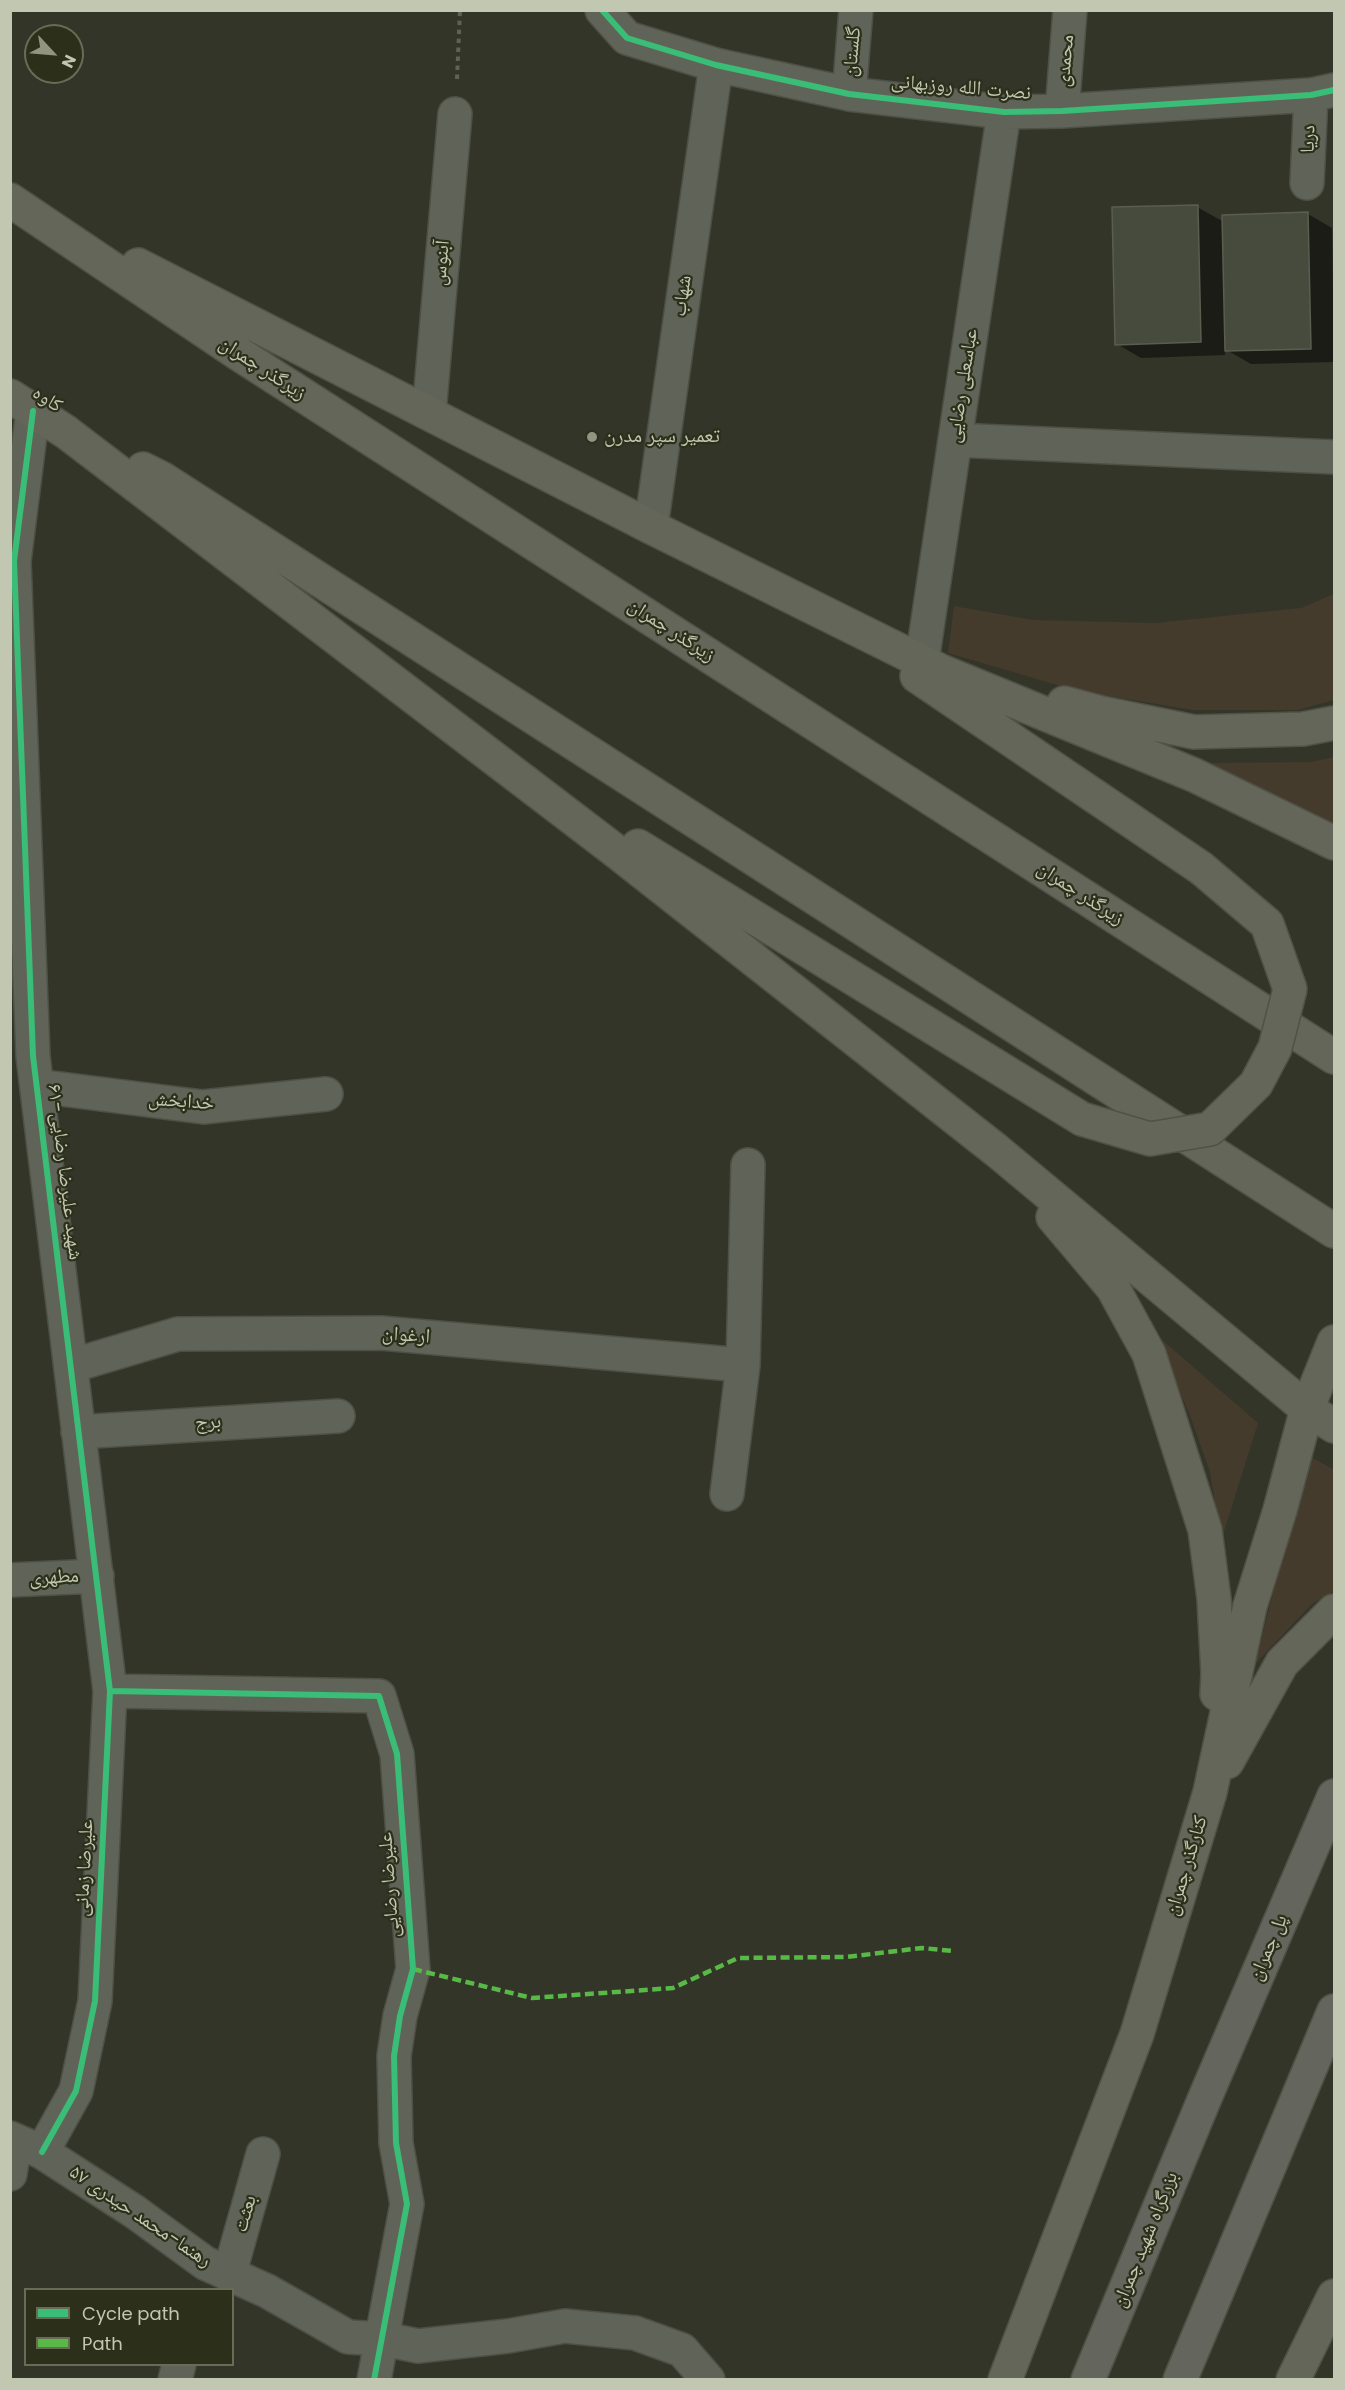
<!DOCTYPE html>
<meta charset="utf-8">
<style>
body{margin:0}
#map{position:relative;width:1345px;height:2390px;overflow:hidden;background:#323528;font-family:Poppins,sans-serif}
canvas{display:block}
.frame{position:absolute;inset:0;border:12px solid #c2c7b1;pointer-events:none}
.legend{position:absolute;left:24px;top:2288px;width:210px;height:78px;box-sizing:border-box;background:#2c301b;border:2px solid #686c57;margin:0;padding:8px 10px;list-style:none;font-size:18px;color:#c2c7b1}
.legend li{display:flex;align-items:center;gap:12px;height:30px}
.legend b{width:30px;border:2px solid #686c57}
.north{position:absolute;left:24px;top:24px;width:60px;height:60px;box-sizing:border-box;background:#2c301b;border:2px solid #686c57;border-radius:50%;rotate:116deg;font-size:16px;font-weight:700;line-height:24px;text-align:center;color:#c2c7b1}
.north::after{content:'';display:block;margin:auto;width:21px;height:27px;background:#909481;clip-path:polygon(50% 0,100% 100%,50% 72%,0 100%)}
</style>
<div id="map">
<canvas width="1345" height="2390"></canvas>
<div class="frame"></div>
<ul class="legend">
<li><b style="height:8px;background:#3abd76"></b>Cycle path</li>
<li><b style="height:8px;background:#58b947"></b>Path</li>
</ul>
<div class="north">N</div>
</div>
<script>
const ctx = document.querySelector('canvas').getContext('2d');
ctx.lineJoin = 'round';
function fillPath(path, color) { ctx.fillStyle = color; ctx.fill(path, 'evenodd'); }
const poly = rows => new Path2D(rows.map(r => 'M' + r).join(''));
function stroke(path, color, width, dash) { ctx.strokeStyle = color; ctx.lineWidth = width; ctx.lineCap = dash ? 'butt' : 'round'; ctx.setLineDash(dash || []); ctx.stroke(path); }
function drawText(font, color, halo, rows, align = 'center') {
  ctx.font = font + ' Poppins,"Noto Naskh Arabic",sans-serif'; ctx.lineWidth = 4.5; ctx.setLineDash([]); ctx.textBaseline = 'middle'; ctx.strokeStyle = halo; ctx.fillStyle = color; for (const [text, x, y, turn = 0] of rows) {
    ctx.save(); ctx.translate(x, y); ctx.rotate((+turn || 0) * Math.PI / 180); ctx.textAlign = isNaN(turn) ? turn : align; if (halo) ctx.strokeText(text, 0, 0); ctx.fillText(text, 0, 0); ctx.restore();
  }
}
const green = poly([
 [1334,594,1334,700,1298,710,1193,710,1078,691,948,653,954,606,1033,620,1155,623,1301,608],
 [1334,757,1334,825,1200,763,1311,762],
 [1154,1333,1258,1423,1221,1541,1210,1472,1189,1413],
 [1308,1455,1334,1470,1334,1591,1312,1604,1255,1664]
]);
const shadow = poly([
 [1197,207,1224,222,1308,214,1332,228,1334,362,1251,364,1225,349,1225,355,1141,358,1117,344]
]);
const building = poly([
 [1198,205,1201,342,1115,345,1112,207,1198,205],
 [1308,212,1311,349,1225,351,1222,215,1308,212]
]);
const path = poly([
 [457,79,460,10]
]);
const minor = poly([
 [602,10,627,38,716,65,849,94,1004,112,1062,111,1311,95,1334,90],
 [849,94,856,10],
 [1062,111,1070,10],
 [1307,183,1311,95],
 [33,411,14,561,33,1056,110,1691,95,2001,76,2091,42,2152],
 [429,413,455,114],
 [955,440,1334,457],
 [651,527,716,65],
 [922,661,1004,112],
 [37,1086,203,1107,326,1094],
 [71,1366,178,1334,381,1333,743,1365],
 [78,1432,338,1416],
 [727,1494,743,1365,748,1165],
 [10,1580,97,1576],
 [110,1691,379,1696,397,1754,413,1969,400,2016,394,2056,396,2143,407,2204,374,2380],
 [10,2138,42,2152,135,2212,205,2263,267,2291,348,2337,384,2339,418,2346,508,2336,565,2326,635,2333,682,2350,708,2380],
 [10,2174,15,2141],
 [229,2275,263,2154],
 [175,2380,179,2364]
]);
const primary = poly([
 [10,200,239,354,1334,1057],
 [138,265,651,527,943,672,1194,775,1334,843],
 [10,396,66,432,613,849,996,1150,1307,1409,1334,1426],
 [143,469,161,478,1334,1231],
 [917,676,1201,868],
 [1064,703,1101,713,1194,732,1303,729,1334,723],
 [638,846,1082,1119],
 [1053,1217,1113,1288,1149,1354,1205,1530,1214,1599,1218,1674,1217,1694],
 [1227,1762,1282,1663,1334,1611],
 [1005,2380,1137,2034,1210,1792,1250,1606,1280,1510,1307,1409,1334,1342],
 [1293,2380,1334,2296]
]);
const trunk = poly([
 [1088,2380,1204,2100,1334,1796],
 [1180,2380,1334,2011]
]);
const primaryBridge = poly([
 [1082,1119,1150,1139,1210,1129,1256,1084,1275,1048,1290,989,1267,924,1201,868]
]);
const quiet = poly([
 [413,1969,532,1998,673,1988,738,1958,846,1957,922,1948,953,1951]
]);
const cycleway = poly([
 [602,10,627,38,716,65,849,94,1004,112,1062,111,1311,95,1334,90],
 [33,411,14,561,33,1056,110,1691,95,2001,76,2091,42,2152],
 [110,1691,379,1696,397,1754,413,1969,400,2016,394,2056,396,2143,407,2204,374,2380]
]);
const markers = [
 [592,437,6,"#909481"]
];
const streetNames = [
 ["گلستان",853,52,-85],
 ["محمدی",1066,61,-85],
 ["نصرت الله روزبهانی",961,88,5],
 ["دریا",1309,139,-88],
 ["آبنوس",442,263,-85],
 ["شهاب",683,296,-82],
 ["زیرگذر چمران",262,369,33],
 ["عباسعلی رضایی",963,386,-81],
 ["کاوه",47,400,33],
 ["زیرگذر چمران",671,631,33],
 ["زیرگذر چمران",1080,894,33],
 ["خدابخش",181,1102,4],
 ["۶۱-شهید علیرضا رضایی",64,1172,83],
 ["ارغوان",406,1336,4],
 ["برج",208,1423,-3],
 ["مطهری",54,1578,-3],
 ["کنارگذر چمران",1187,1866,-73],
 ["علیرضا زمانی",85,1868,-87],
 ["علیرضا رضایی",390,1885,-94],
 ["پل چمران",1269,1948,-67],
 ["بعثت",246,2214,-74],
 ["۵۷ رهنما-محمد حیدری",140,2217,34],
 ["بزرگراه شهید چمران",1146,2240,-68]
];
const poiNames = [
 ["تعمیر سپر مدرن",604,437]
];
fillPath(green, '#443b2c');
fillPath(shadow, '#0007');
fillPath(building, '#474b3e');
stroke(building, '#5a5d50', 1.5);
stroke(minor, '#4e5046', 36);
stroke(primary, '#4f5245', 36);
stroke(trunk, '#4f5145', 36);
stroke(path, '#606257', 4, [4.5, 4.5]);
stroke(minor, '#606458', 33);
stroke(primary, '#64665a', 33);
stroke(trunk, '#64655c', 33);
stroke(primaryBridge, '#4f5245', 36, []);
stroke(primaryBridge, '#64665a', 33);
stroke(quiet, '#58b947', 4.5, [9, 4.5]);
stroke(cycleway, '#3abd76', 6);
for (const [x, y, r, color] of markers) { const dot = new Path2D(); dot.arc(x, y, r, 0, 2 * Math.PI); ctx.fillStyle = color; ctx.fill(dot); stroke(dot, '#2c301b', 2); }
drawText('20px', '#c2c7b1', '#2c301b', streetNames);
drawText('20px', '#c2c7b1', '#2c301b', poiNames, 'left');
</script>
